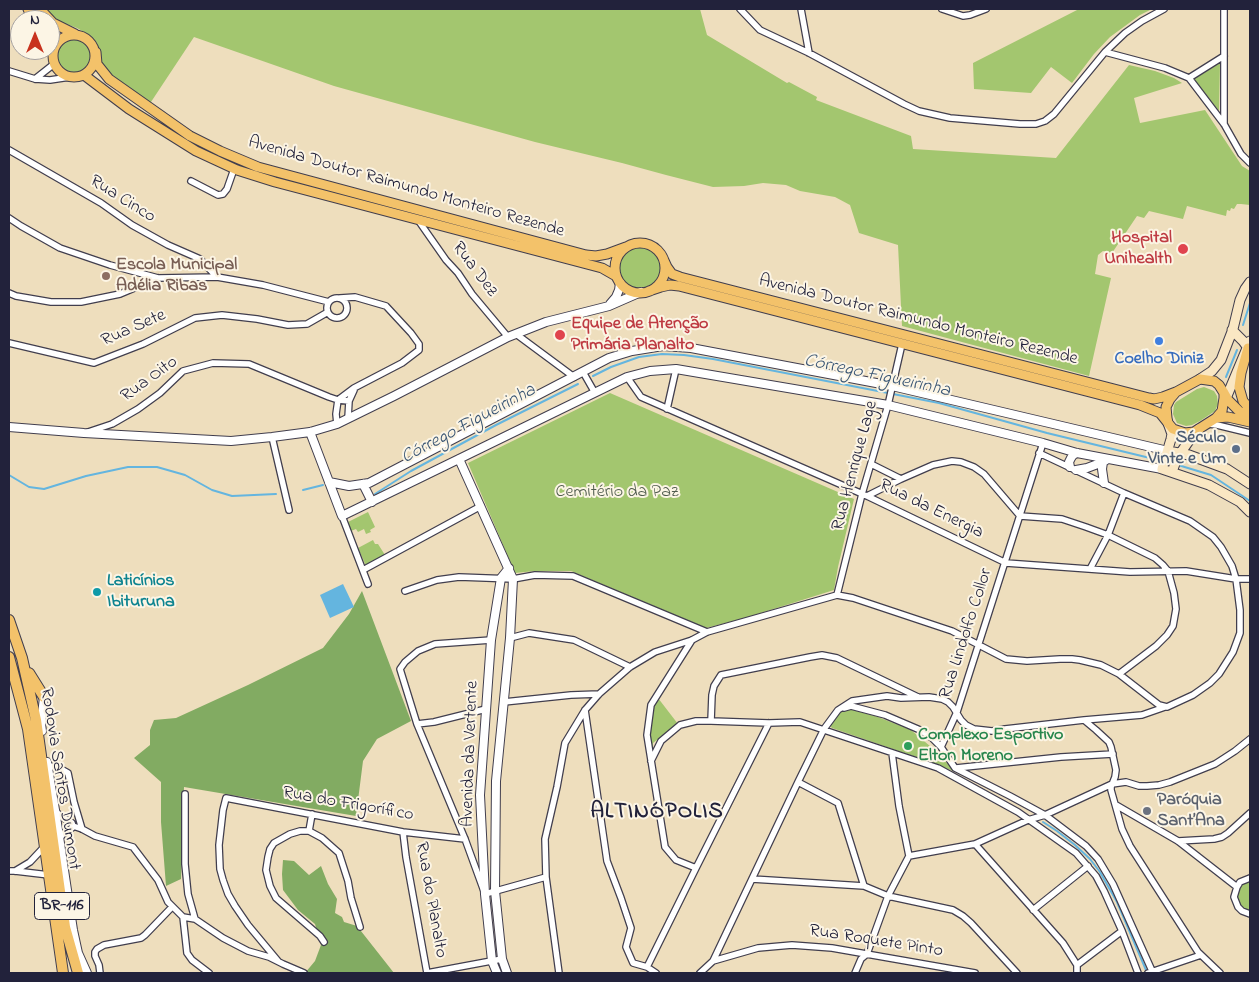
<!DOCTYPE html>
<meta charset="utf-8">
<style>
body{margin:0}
#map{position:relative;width:1259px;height:982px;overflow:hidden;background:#eedebd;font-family:"Indie Flower",sans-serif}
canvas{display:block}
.frame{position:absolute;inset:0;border:10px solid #22223b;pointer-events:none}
.north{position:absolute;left:10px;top:10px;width:50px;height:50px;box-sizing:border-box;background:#fcf5e5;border:1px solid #a5a1a1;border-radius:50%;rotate:0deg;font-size:14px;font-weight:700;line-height:20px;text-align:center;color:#22223b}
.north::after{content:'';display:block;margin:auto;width:18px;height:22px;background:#c8321e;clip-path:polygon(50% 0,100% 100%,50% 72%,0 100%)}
</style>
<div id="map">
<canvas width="1259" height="982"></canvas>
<div class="frame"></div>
<div class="north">N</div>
</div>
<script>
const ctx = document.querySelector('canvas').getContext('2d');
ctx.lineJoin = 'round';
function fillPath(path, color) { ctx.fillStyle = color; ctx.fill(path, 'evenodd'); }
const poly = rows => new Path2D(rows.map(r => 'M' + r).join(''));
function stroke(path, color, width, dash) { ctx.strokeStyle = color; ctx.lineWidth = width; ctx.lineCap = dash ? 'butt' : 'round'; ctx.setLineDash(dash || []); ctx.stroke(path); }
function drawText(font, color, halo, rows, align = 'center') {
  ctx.font = font + ' "Indie Flower",sans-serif'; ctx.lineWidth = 4; ctx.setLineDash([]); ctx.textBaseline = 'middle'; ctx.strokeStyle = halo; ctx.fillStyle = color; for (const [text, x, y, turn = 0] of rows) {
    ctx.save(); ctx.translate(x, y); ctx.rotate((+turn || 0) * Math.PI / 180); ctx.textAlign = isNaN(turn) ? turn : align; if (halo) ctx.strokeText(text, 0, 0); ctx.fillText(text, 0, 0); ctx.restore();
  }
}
const green = poly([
 [43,9,700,9,707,35,787,83,789,82,817,97,816,100,911,136,913,149,1056,158,1129,65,1155,71,1174,78,1182,83,1134,98,1140,123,1205,110,1242,166,1250,171,1250,205,1241,204,1237,204,1234,209,1231,208,1230,211,1227,210,1226,216,1187,206,1183,219,1149,211,1144,218,1137,216,1112,253,1103,251,1098,255,1095,274,1111,278,1089,376,902,326,898,245,859,233,850,205,835,197,800,191,786,185,763,183,744,186,713,187,666,175,622,163,535,142,334,86,194,37,149,105,107,75,98,55,95,43,89,35,77,28,53,19],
 [1079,9,1152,9,1140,15,1110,37,1094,54,1072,83,1051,67,1031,93,974,89,973,63],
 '56 55a18 18 0 1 1 36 0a18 18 0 1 1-36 0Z',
 [1220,63,1219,111,1194,79],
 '619 268a21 21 0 1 1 42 0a21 21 0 1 1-42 0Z',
 [1204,387,1214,391,1217,396,1218,404,1215,411,1200,421,1192,425,1186,426,1177,423,1173,414,1174,405,1176,402,1197,389],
 [610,393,854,499,838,567,834,590,745,618,706,628,571,571,535,571,515,573,468,463],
 [368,512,375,527,370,530,371,532,366,534,364,529,358,532,356,529,351,531,348,522],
 [373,540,375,544,378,544,385,555,366,566,358,548],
 [658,698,678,724,653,743,653,751,651,749,649,735,654,707],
 [850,709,878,717,911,730,937,752,955,772,939,765,832,728,830,726,833,720,841,711],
 [1250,879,1250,913,1239,908,1236,891,1238,886]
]);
const forest = poly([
 [362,591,411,721,377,739,363,761,356,816,184,787,181,879,166,886,161,822,161,782,134,758,150,745,150,730,154,720,176,718,248,685,323,648,349,614],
 [283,860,294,861,309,875,321,866,328,884,337,899,335,913,342,917,344,922,357,926,394,973,305,973,315,961,321,945,315,924,298,910,283,890,282,874]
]);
const water = poly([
 [343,584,354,607,330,618,320,595]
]);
const stream = poly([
 [1243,325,1250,303],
 [593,376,611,367,639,357,662,354,684,355,713,359,888,393],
 [1226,377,1237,350],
 [893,394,939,403,1047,433,1154,459],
 [1178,465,1211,475,1250,501],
 [9,475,29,487,44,489,86,476,128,467,157,467,185,475,212,490,232,496,276,494],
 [303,490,323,485],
 [375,494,411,471,496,425,578,384],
 [1043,822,1057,831,1075,845,1090,859,1100,872,1117,902,1146,970]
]);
const minor = poly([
 [740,9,760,30,809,53,904,104,919,111,950,118,1020,124,1036,124,1045,121,1054,114,1105,52,1165,68,1189,78,1224,124,1241,154,1250,163],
 [801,9,809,53],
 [942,9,963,16,970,15,986,9],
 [1105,52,1125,33,1142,21,1164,9],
 [9,71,35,79,50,80,70,77],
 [1189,78,1224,56],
 [35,79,54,64],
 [1224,124,1224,9],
 [9,150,101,203,132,225,168,245,200,259,217,277],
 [191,181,218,195,223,194,227,189,234,169],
 [9,218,21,226,60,248,110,265,158,278,217,277,263,285,329,302],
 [418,220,446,260,458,273,472,294,508,337],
 [9,293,16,296,51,302,81,302,120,294,158,278],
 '327 308a10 10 0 1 1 20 0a10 10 0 1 1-20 0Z',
 [516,334,574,377],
 [9,343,94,363,143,344,195,318,222,315,257,319,288,325,307,324,328,312],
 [583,372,595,393],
 [627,377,641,397,867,496,1006,563,1130,572,1186,571,1236,579,1250,579],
 [667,409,676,369],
 [348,418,349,401,354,390],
 [337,424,336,414,338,400,354,388,402,363,419,350,419,344,411,333,386,306,355,297,340,298],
 [1208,424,1217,425,1250,433],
 [88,432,112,424,138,409,160,393,183,371,213,363,249,364,329,397,338,400,349,401],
 [272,437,289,510],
 [871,464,901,479],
 [867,496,901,479,933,465,952,461,961,462,974,467,984,474,1020,516,1062,519,1086,527,1108,535,1155,558,1163,565,1168,571,1174,593,1176,609,1173,626,1167,635,1156,646,1119,674],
 [342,516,368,584],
 [1090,569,1108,535,1124,493],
 [363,570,481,506],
 [405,591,437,580,459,577,513,579,535,575,573,576,707,632],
 [837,595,862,494,888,405,902,344],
 [510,638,529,633,574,640,630,667],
 [491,640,435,644,418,651,405,662,400,669,417,724,465,839,485,894,546,877],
 [692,640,651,705,647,735,665,847,676,860,696,868],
 [504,702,571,695,599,694],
 [844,708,851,706,885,715,920,730,932,738,941,747,955,768,1010,796,1045,815,1086,846,1098,859,1113,884,1153,973],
 [585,710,607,861,621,898,631,928,626,947,633,963,647,967,656,973],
 [1084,720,1142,715,1165,707],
 [711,721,712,695,714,686,721,675,810,657,822,655,837,658,918,697],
 [417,724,434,722,486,709],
 [941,747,957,712,1043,443],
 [651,761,661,741,680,725,696,721,711,721,769,723,800,722,938,768,1018,812,1076,853,1096,876,1104,891,1122,931,1138,973],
 [45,765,59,768,68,773,74,802,82,829],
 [956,768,1061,757,1113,754],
 [798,782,838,803,864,886],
 [185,794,185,864,188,894,195,919],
 [1116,805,1178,841,1237,887],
 [55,810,60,816,72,823,73,826,82,829,95,836,133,847,158,880,168,902,183,917,195,919,223,938,248,951,269,957,283,964,304,973],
 [309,831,312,814],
 [403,832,406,857,427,973],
 [59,839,63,834,72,828,73,826],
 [1178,841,1214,839,1222,837,1228,833,1250,813],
 [975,844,1063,943,1077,965,1077,973],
 [909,856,975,844,1028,820,1045,815,1112,784,1126,782,1139,786,1147,786,1159,785,1170,782,1215,764,1235,751,1250,739],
 [9,871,15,871,49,875],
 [15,871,30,862,45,846],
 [1250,878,1240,882,1237,887,1234,897,1238,907,1242,911,1250,914],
 [752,879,864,886,888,896,953,910,963,916,971,923,1017,973],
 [1033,910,1088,866],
 [183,917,187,953,192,960,209,973],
 [324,942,320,936,276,898,270,886,266,870,268,857,270,849,274,843,290,834,300,831,309,831,322,838,339,853,348,881,351,898,360,927],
 [278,961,248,925,235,906,228,894,223,880,220,869,219,845,223,810,226,798,403,832,465,839],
 [713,961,758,948,792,945,832,948,975,973],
 [1077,965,1122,931],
 [647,967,696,868,769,723],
 [100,973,99,965,95,956,95,952,97,949,104,945,141,938,145,935,172,907],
 [427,973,502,959],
 [559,973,546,877,545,839,557,787,565,743,585,710,599,694,630,667,655,652,692,640,707,632,837,595,853,598,952,631,1006,659,1027,661,1060,659,1072,659,1080,660,1101,665,1119,674,1159,705,1167,707,1193,695,1210,683,1219,674,1233,652,1240,633,1240,610,1236,579,1232,566,1221,547,1213,537,1190,521,1124,493,1039,453],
 [700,973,713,961,798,782,824,729,838,710,852,701,887,696,901,698,929,697,942,699,948,702,953,707,961,720,966,725,974,729,992,731,1005,729,1084,720,1096,730,1109,742,1111,747,1116,770,1115,777,1111,787,1111,790,1122,829,1130,846,1198,952,1220,973],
 [855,973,861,959,867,954,888,896,909,856,899,806,892,753],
 [1148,973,1201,955]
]);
const tertiary = poly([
 [610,304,616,297,619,290,620,283],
 [9,427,84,433,231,441,272,437,310,432,337,424,394,396,508,337,546,322,609,306,641,292],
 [310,432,342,516,627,377,650,371,676,369,888,405,1043,443,1077,453,1162,469],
 [459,459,513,579,510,638,496,781,495,891,502,959,507,973],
 [1070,467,1069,462,1071,458,1073,455,1077,453],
 [1076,470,1087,468,1103,462],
 [329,482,349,486,369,483,609,358,632,351,663,346,691,348,892,386,1168,451],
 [1104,483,1102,469,1103,462,1105,461],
 [363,484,372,502],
 [42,731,41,724,44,697],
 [47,762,55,810,73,930,78,953,87,973],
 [497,973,492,961,485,894,480,795,491,640,501,578,509,568]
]);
const secondary = poly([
 [1232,330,1243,341,1248,348],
 [1200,379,1212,371,1221,360,1233,329,1240,300,1245,289,1250,282],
 [1224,403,1250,341],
 [1168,423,1172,434,1171,439,1162,469,1209,485,1240,502,1250,512],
 [1168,451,1189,455,1227,469,1250,484],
 [1172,472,1177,458,1193,435,1199,429]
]);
const primary = poly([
 [28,9,34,20],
 [40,9,53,23,75,34],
 '53 56a21 21 0 1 1 42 0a21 21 0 1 1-42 0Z',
 [96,52,97,64,109,79,190,136,220,151,258,167,586,255,596,256,607,254,626,247],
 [84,75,129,109,196,151,237,170,275,182,602,268,616,276],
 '615 268a25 25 0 1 1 50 0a25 25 0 1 1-50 0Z',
 [662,256,667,267,672,274,680,277,1149,398,1154,399,1163,397,1176,392],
 [649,291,661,287,670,285,679,286,1140,405,1160,413,1168,423],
 [1248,348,1241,373,1239,387,1243,401,1250,409],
 [1200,379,1214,381,1219,385,1224,393,1224,398,1222,411,1216,418,1194,432,1185,433,1173,429,1168,423,1167,418,1166,407,1170,399,1176,392,1200,379],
 [1224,393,1228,400,1239,411,1250,416],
 [1216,418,1228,417,1250,422]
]);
const trunk = poly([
 [9,620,22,658,36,720,65,927,78,973],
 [9,657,28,729,63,973],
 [29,673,44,697]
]);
const markers = [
 [1183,249,6,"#e0444e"],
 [106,276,5,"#8d6e63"],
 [560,335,6,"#e0444e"],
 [1159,341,5,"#3f7fe0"],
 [1236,449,5,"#5c6f8a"],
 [97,592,5,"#0f9aa8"],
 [908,746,5,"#2e9e5b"],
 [1147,811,5,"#6b7280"]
];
const shields = [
 [62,906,55]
];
const shieldNames = [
 ["BR-116",62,906]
];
const streetNames = [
 ["Avenida Doutor Raimundo Monteiro Rezende",406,188,16],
 ["Rua Cinco",122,200,32],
 ["Rua Dez",474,270,53],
 ["Avenida Doutor Raimundo Monteiro Rezende",918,321,14],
 ["Rua Sete",134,329,-24],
 ["Rua Oito",150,380,-36],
 ["Rua Henrique Lage",856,466,-75],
 ["Rua da Energia",931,510,26],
 ["Rua Lindolfo Collor",967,634,-72],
 ["Avenida da Vertente",471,754,-88],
 ["Rodovia Santos Dumont",59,779,81],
 ["Rua do Frigorífico",348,805,10],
 ["Rua do Planalto",430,900,80],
 ["Rua Roquete Pinto",876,942,9]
];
const healthNames = [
 ["Hospital",1172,239],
 ["Unihealth",1172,260],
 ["Equipe de Atenção",571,325,"left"],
 ["Primária Planalto",571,346,"left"]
];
const educationNames = [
 ["Escola Municipal",116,266],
 ["Adélia Ribas",116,287]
];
const shopNames = [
 ["Coelho Diniz",1159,360]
];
const serviceNames = [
 ["Século",1226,439],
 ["Vinte e Um",1226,460]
];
const parkNames = [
 ["Cemitério da Paz",617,493]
];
const cultureNames = [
 ["Laticínios",107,582],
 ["Ibituruna",107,603]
];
const leisureNames = [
 ["Complexo Esportivo",918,736],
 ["Elton Moreno",918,757]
];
const worshipNames = [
 ["Paróquia",1157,801],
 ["Sant’Ana",1157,822]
];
const waterNames = [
 ["Córrego Figueirinha",877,377,12],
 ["Córrego Figueirinha",469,425,-28]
];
const districtNames = [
 ["ALTINÓPOLIS",657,813]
];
fillPath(green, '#a3c66f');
fillPath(forest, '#82ab62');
fillPath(water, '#64b5df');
stroke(stream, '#64b5df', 2);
stroke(minor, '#413e4e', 8);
stroke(tertiary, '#413e4e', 10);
stroke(secondary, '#413e4e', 11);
stroke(primary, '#413e4e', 11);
stroke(trunk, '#413e4e', 12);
stroke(minor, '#fff', 5.5);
stroke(tertiary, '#fff', 8);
stroke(secondary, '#fae7c3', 9);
stroke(primary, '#f3c26a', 9);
stroke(trunk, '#f3c26a', 10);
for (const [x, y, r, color] of markers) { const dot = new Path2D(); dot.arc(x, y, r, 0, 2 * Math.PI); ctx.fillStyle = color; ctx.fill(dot); stroke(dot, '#fcf5e5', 2); }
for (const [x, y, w] of shields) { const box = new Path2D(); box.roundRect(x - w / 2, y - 13.5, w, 27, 4); ctx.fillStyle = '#fcf5e5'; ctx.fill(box); stroke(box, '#22223b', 1); }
drawText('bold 16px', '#22223b', null, shieldNames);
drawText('18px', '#22223b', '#fcf5e5', streetNames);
drawText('bold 18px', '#be3a42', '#fcf5e5', healthNames, 'right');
drawText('bold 18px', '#785e54', '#fcf5e5', educationNames, 'left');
drawText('bold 18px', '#366cbe', '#fcf5e5', shopNames);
drawText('bold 18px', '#4e5e75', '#fcf5e5', serviceNames, 'right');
drawText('18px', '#4f5b4d', '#fcf5e5', parkNames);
drawText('bold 18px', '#0d838f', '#fcf5e5', cultureNames, 'left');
drawText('bold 18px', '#27864d', '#fcf5e5', leisureNames, 'left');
drawText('bold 18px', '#5b616d', '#fcf5e5', worshipNames, 'left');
drawText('italic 19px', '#395574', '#fcf5e5', waterNames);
ctx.letterSpacing = '1px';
drawText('bold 22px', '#22223b', '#fcf5e5', districtNames);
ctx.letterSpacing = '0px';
</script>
